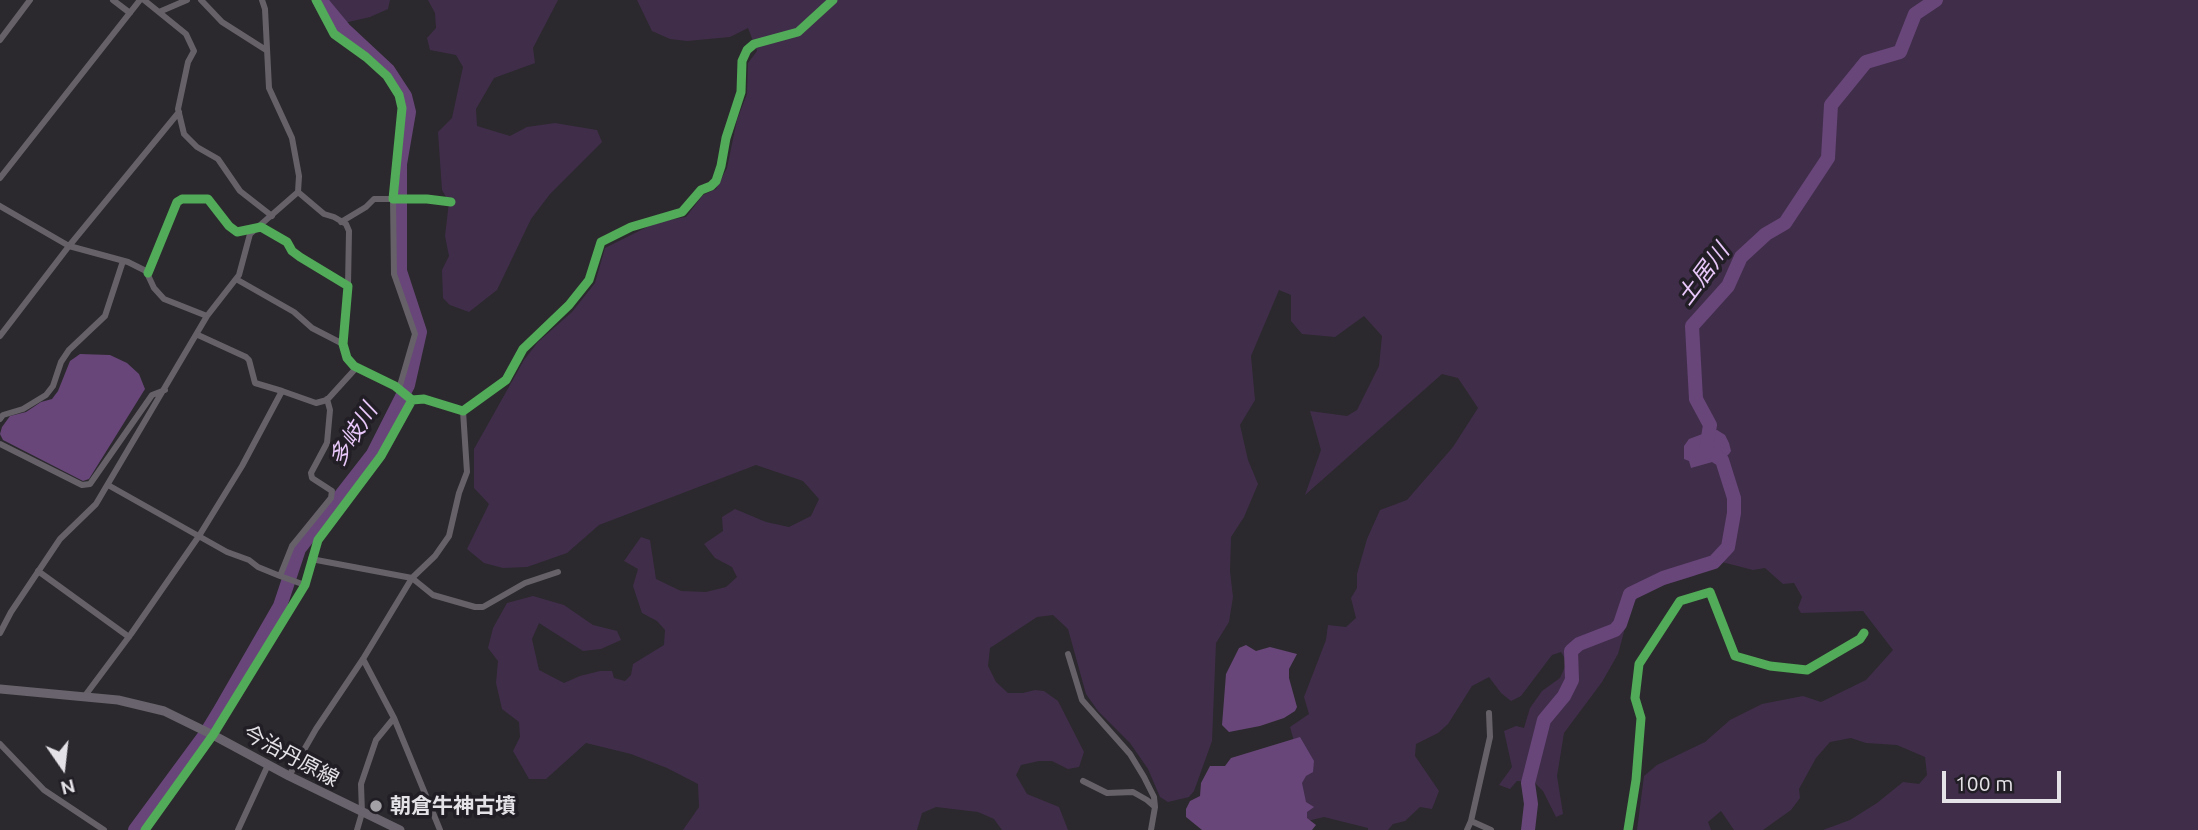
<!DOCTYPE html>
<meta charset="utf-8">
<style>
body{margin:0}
#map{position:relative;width:2198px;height:830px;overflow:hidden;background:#2b292d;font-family:Ubuntu,sans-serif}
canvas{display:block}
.north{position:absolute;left:28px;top:732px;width:70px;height:70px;-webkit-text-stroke:5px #221e25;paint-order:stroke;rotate:166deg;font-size:19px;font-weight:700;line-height:28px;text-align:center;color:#e5e2e7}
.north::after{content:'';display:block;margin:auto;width:24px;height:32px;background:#e5e2e7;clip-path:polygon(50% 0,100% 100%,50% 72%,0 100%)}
.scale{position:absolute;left:1942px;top:771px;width:119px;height:32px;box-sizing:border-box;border:4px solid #e5e2e7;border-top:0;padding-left:9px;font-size:21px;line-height:24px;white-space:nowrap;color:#e5e2e7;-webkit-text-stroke:5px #221e25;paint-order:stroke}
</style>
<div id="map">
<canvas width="2198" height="830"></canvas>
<div class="north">N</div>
<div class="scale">100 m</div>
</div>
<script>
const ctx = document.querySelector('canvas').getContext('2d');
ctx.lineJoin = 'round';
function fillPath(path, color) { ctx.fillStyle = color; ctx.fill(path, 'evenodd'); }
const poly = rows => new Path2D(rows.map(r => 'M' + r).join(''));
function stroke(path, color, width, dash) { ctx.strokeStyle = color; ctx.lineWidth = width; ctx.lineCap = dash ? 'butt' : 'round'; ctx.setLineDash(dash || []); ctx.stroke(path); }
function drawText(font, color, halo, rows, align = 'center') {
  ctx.font = font + ' Ubuntu,"Noto Sans JP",sans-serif'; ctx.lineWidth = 7; ctx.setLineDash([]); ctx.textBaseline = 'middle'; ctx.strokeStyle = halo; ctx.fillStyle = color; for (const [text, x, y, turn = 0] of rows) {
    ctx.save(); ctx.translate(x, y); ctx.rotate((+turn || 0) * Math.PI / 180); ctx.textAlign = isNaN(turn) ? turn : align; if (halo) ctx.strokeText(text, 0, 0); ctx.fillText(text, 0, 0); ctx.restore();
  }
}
const green = poly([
 [325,0,390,0,388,9,370,17,344,23],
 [428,0,558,0,533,48,535,63,494,78,476,109,477,126,510,136,527,127,555,123,597,130,602,142,550,194,531,219,497,290,469,312,450,305,443,298,442,270,449,256,445,236,449,202,442,190,438,132,452,118,463,67,456,55,430,50,427,38,436,28,435,13],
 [637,0,2198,0,2198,830,1823,830,1850,820,1877,803,1903,782,1919,784,1927,775,1925,757,1897,745,1866,743,1851,738,1830,742,1816,758,1799,789,1800,798,1791,810,1763,830,1734,830,1721,811,1708,822,1711,830,1637,830,1644,776,1657,765,1705,742,1730,720,1762,704,1803,696,1821,702,1866,680,1893,650,1863,611,1801,613,1798,608,1802,597,1794,583,1783,584,1765,568,1753,570,1722,562,1694,576,1654,588,1639,596,1631,606,1618,654,1602,682,1564,733,1557,776,1563,814,1556,817,1543,791,1534,782,1517,781,1510,789,1499,785,1512,767,1504,731,1516,726,1524,728,1530,708,1542,691,1560,678,1567,662,1561,652,1552,655,1521,696,1511,701,1501,693,1489,677,1472,686,1448,724,1438,733,1416,744,1415,756,1439,791,1432,809,1420,807,1405,821,1393,824,1388,830,1368,830,1368,828,1324,817,1303,822,1295,745,1290,727,1309,714,1304,697,1326,640,1328,625,1346,627,1356,618,1351,598,1357,588,1357,574,1367,539,1380,510,1407,500,1453,447,1478,408,1458,378,1442,374,1305,495,1321,450,1310,411,1347,416,1357,410,1379,366,1382,336,1364,316,1335,337,1302,334,1291,321,1291,295,1279,290,1251,356,1255,400,1240,425,1248,460,1258,484,1244,517,1231,537,1230,571,1233,597,1229,622,1216,643,1212,741,1194,791,1189,797,1168,802,1160,797,1148,769,1130,743,1098,711,1086,694,1068,629,1053,615,1037,617,990,648,988,666,996,682,1008,693,1023,693,1035,690,1044,691,1058,701,1084,752,1079,767,1068,769,1052,761,1039,761,1021,765,1016,775,1027,794,1059,807,1068,830,1002,830,994,819,978,812,936,807,922,813,917,830,683,830,699,807,698,784,667,768,631,754,586,743,546,779,529,779,513,751,520,737,519,722,502,709,496,683,498,661,488,648,493,628,507,603,533,596,564,605,593,625,617,631,621,640,601,649,583,651,539,623,532,639,539,670,564,683,580,676,600,671,612,671,614,678,625,681,631,675,633,664,664,645,665,630,657,621,642,613,633,586,638,569,624,561,641,537,650,540,656,579,681,591,706,592,726,587,737,577,732,567,715,558,704,544,723,531,722,517,735,509,766,522,789,527,811,516,819,499,803,481,756,465,599,525,567,553,527,567,503,568,484,563,467,549,489,504,474,488,474,449,524,360,538,342,572,312,595,283,605,248,657,222,686,217,703,195,716,189,727,168,737,120,747,94,748,63,757,51,748,28,730,37,687,41,670,39,652,31]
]);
const water = poly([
 [80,354,110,355,127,363,139,374,145,389,89,479,83,481,3,440,0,434,2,427,10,416,26,412,41,402,52,399,58,391,70,361],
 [1717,430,1725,435,1729,443,1731,451,1729,454,1723,459,1691,468,1689,461,1684,459,1684,446,1689,439,1705,433,1706,431],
 [1246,645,1256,651,1270,647,1297,654,1289,669,1289,678,1297,707,1295,711,1284,718,1260,726,1229,732,1222,725,1226,674,1239,648],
 [1300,737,1314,761,1313,772,1306,776,1302,783,1306,802,1314,807,1307,812,1307,818,1316,825,1312,830,1202,830,1186,817,1186,809,1190,801,1200,796,1201,783,1210,766,1225,766,1231,758]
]);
const river = poly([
 [135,830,205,735,219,712,280,606,299,549,373,454,408,385,420,332,400,271,400,164,409,112,405,96,388,70,344,29,320,0],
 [1528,830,1531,804,1528,783,1544,720,1564,696,1572,680,1571,651,1579,644,1615,630,1620,624,1630,594,1663,578,1714,562,1728,547,1734,513,1734,498,1722,460,1706,450,1710,425,1696,399,1692,326,1728,286,1741,257,1766,234,1785,223,1828,158,1831,105,1866,62,1900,52,1915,14,1936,0]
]);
const street = poly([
 [113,0,130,13],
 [144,0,186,34,194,51,188,62,178,109,184,134,197,147,218,159,240,191,272,216],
 [201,0,222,22,266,50],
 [316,0,334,34,366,57,387,76,399,95,402,108,393,199,427,199,451,202],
 [159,12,187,0],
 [0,40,30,0],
 [0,178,140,0],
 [298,192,324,214,334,217,346,224,349,231,348,286],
 [0,206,69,246,128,262,146,271,154,288,164,299,207,316],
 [341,222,366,207,374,199,393,199,394,274,415,334,399,389],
 [148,273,177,202,182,199,208,199,229,226,237,232,261,227,287,242,292,251,300,257,348,286,343,344,347,358,354,366,395,386,412,400,424,399,463,411,506,380,523,349,569,305,589,280,601,242,631,227,682,212,701,190,711,186,716,181,721,166,726,138,741,92,742,61,747,50,754,44,798,32,833,0],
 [236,279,294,312,312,328,343,344],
 [0,336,69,246,179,112],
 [282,391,316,403,327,400,357,367],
 [0,419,3,415,23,409,46,395,53,386,61,362,69,350,105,316,123,261],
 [0,444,82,485,90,484,152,395,165,390],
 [108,485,227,552,249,560,258,567,280,576],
 [311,559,412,578,433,595,475,607,483,607,525,583,558,572],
 [38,571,129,637],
 [305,585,280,576,292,546,331,498,332,491,312,478,311,473,327,443,330,410,327,399],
 [0,633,11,612,60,539,96,504,207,316,239,275,250,234,298,192,299,176,292,138,269,88,265,9,262,0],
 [1068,654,1082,700,1130,754,1144,777,1154,797,1155,807],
 [363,659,394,718,440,830],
 [84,697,131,634,199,536,242,466,282,391,255,383,249,360,246,357,198,335],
 [0,744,44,790,104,830],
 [289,776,316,729,363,659,412,578,435,556,449,536,459,493,467,472,463,411],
 [1083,781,1107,793,1133,792,1147,800,1155,807,1151,830],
 [1471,821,1490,737,1489,713],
 [145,830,213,735,305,585,318,540,381,456,412,400],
 [238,830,268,765],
 [357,830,362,813,361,784,376,740,394,718],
 [1467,830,1471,821,1491,830],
 [1628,830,1636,780,1641,718,1635,698,1639,664,1680,601,1710,592,1735,656,1770,666,1807,670,1860,639,1864,633]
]);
const secondary = poly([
 [0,689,118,700,164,711,213,735,289,776,400,830]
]);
const cycleway = poly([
 [316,0,334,34,366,57,387,76,399,95,402,108,393,199,427,199,451,202],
 [148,273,177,202,182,199,208,199,229,226,237,232,261,227,287,242,292,251,300,257,348,286,343,344,347,358,354,366,395,386,412,400,424,399,463,411,506,380,523,349,569,305,589,280,601,242,631,227,682,212,701,190,711,186,716,181,721,166,726,138,741,92,742,61,747,50,754,44,798,32,833,0],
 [145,830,213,735,305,585,318,540,381,456,412,400],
 [1628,830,1636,780,1641,718,1635,698,1639,664,1680,601,1710,592,1735,656,1770,666,1807,670,1860,639,1864,633]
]);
const markers = [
 [376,806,7,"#a4a1a6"]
];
const streetNames = [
 ["今治丹原線",291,756,28]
];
const poiNames = [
 ["朝倉牛神古墳",390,806]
];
const waterNames = [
 ["土居川",1703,274,-53],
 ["多岐川",353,435,-58]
];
fillPath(green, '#402d4a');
fillPath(water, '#684679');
stroke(river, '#684679', 14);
stroke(street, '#666169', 6);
stroke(secondary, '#68636c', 9);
stroke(cycleway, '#51ab58', 9);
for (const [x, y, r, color] of markers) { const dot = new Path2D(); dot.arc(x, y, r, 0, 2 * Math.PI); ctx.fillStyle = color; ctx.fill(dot); stroke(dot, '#221e25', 2.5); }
drawText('21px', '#e5e2e7', '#221e25', streetNames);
drawText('bold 21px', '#e5e2e7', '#221e25', poiNames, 'left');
drawText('italic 23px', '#e8c8fa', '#221e25', waterNames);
</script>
